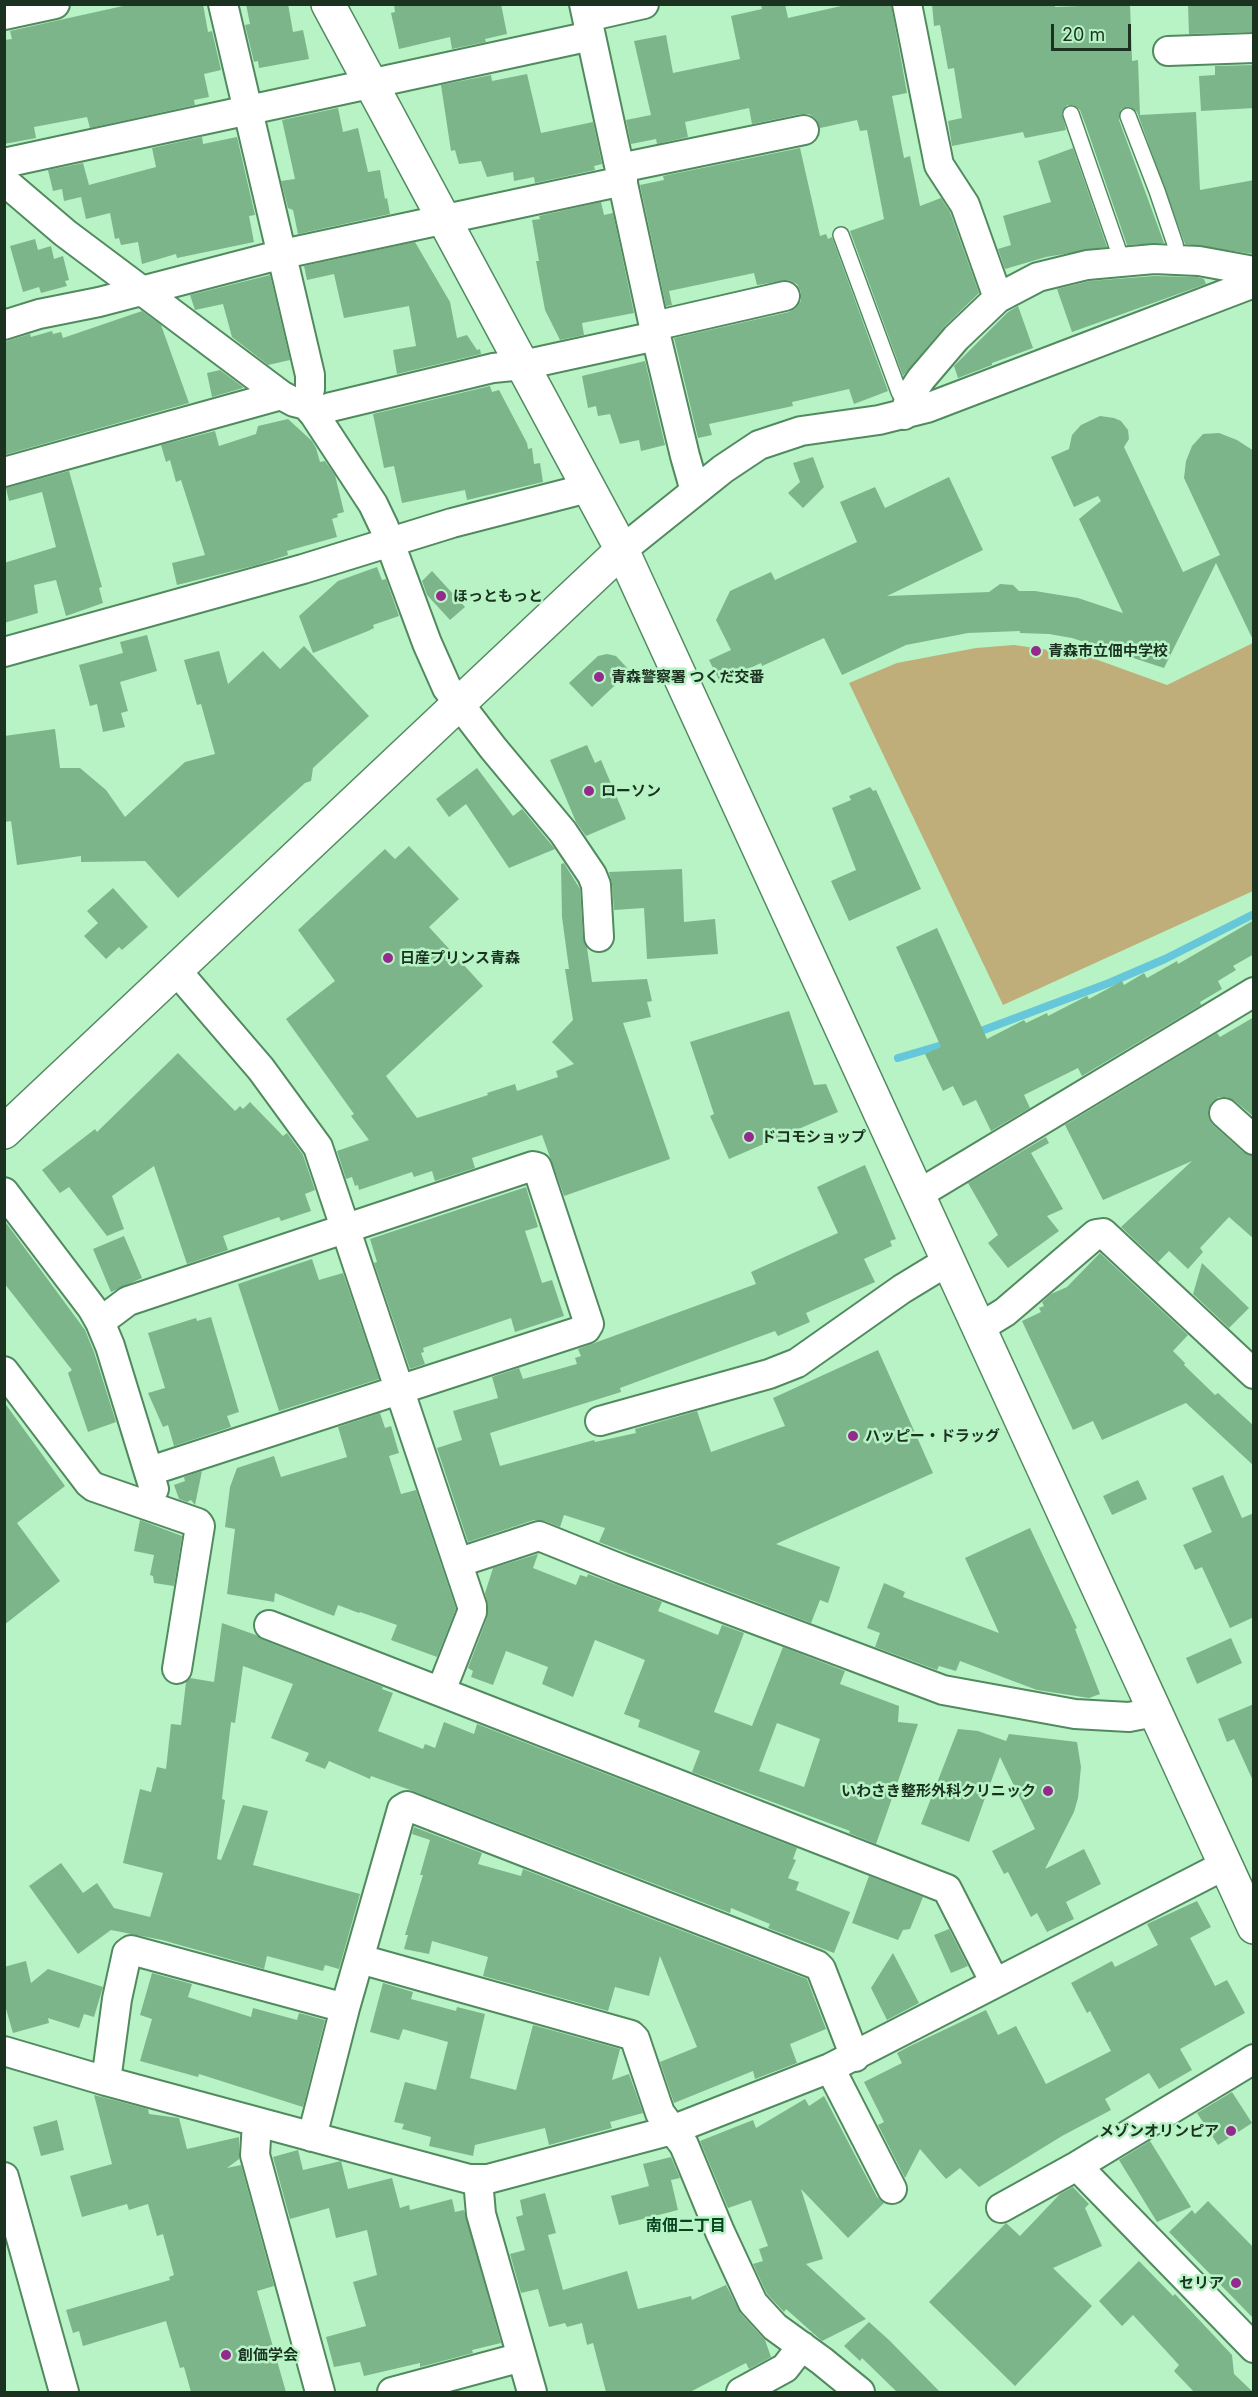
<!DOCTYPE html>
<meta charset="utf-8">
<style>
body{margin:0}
#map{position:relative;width:1258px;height:2397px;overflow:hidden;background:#b7f3c4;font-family:Inter,sans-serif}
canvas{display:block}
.frame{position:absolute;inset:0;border:6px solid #1b3221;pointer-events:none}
.scale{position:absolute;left:1051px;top:24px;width:80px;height:27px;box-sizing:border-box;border:3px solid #1b3221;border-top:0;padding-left:8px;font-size:18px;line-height:21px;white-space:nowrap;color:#1b3221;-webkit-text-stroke:4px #b7f3c4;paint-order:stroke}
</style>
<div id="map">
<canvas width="1258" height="2397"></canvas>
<div class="frame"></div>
<div class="scale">20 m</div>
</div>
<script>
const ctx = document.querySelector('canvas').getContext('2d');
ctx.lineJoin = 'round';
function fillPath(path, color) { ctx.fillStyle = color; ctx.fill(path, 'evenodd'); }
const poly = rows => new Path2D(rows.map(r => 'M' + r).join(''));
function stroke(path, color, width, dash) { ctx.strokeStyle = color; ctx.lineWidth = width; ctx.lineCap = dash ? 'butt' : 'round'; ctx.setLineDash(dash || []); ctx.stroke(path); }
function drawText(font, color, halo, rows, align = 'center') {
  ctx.font = font + ' Inter,"Noto Sans JP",sans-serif'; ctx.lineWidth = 5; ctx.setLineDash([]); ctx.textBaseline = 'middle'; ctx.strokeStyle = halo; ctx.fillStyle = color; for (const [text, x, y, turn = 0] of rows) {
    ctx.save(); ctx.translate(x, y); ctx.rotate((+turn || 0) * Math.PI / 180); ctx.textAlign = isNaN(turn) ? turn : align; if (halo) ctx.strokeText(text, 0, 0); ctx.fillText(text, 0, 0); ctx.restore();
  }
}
const green = poly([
 [1253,643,1253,891,1003,1005,849,683,897,663,976,648,1014,645,1084,655,1167,685]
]);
const stream = poly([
 [973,1034,1109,983,1165,959,1254,914],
 [898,1058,949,1043]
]);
const building = poly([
 [132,4,203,4,208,32,212,31,221,70,204,74,209,97,194,100,195,105,90,128,87,117,34,127,36,138,4,144,4,40,12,39,10,31],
 [246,4,288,4,293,32,303,30,309,59,259,68,258,61,254,62,245,25,250,24],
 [394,4,501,4,507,34,485,39,486,42,452,49,450,37,399,49,391,13,395,12],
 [761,4,785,4,788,18,850,4,891,4,907,93,892,96,904,158,910,156,920,206,941,198,950,212,979,293,944,327,903,376,850,231,884,219,867,130,860,131,857,120,820,128,816,119,809,114,801,114,752,124,749,108,685,122,688,137,657,144,656,139,631,144,626,120,651,115,634,41,666,35,673,73,740,59,731,16,762,9],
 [932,4,1055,4,1055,7,1130,4,1132,61,1138,60,1140,115,1196,112,1200,190,1254,180,1254,254,1185,244,1137,112,1130,107,1121,109,1119,120,1164,243,1127,245,1086,126,1080,110,1073,105,1067,105,1062,112,1066,130,1025,138,1023,132,952,146,948,121,962,118,954,68,948,69,940,25,934,26],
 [1188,4,1254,4,1254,32,1189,34],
 [1253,65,1254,108,1201,111,1199,76,1215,75,1215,66],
 [527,74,541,133,593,122,602,164,594,166,595,170,535,183,534,177,514,181,513,172,487,177,481,161,459,164,455,150,451,151,441,85,491,75,492,81],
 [338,108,343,132,358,128,368,172,380,170,385,199,387,198,390,214,298,234,293,210,288,208,281,181,295,179,282,120],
 [202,137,203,144,237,137,255,215,249,216,254,242,177,258,176,254,142,264,138,242,121,245,119,238,115,239,110,213,86,219,81,197,64,201,62,189,53,191,48,170,83,163,89,185,156,167,152,148],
 [800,148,820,236,826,234,828,239,832,237,888,391,854,404,849,389,792,402,793,406,709,424,712,435,698,438,674,338,789,312,796,308,801,301,801,292,797,284,789,280,757,285,754,273,669,291,672,305,666,306,640,185,664,180,663,176],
 [1073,148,1107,247,1046,257,1005,269,998,249,1011,245,1003,216,1051,202,1038,161],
 [601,202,604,215,613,213,634,313,582,323,584,335,560,340,545,310,536,261,539,261,532,220,540,219,539,216],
 [35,239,38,250,51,246,54,259,63,256,69,280,65,281,67,286,41,293,39,287,23,292,10,246],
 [415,242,450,302,457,338,467,335,477,350,480,349,481,354,397,374,393,350,416,346,409,306,344,318,334,274,307,280,304,266],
 [270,275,290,360,268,365,232,337,223,304,195,310,190,295],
 [1154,276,1197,277,1204,279,1206,284,1072,332,1057,289,1090,281],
 [1018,306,1033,348,992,363,992,365,958,378,954,366,1008,312],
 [142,311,161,325,189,403,4,455,4,342,30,334,31,337,52,331,53,334,61,332,63,338],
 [645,361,665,445,641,451,639,440,620,444,610,414,598,416,596,406,588,408,582,376],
 [220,370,243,387,243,388,212,397,207,373],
 [490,386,492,392,499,390,527,443,528,449,532,448,534,464,540,463,543,482,467,500,465,490,402,503,394,466,384,468,373,414],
 [1100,416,1114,418,1121,421,1128,430,1129,439,1124,447,1183,572,1220,555,1184,478,1186,461,1192,446,1203,434,1219,433,1237,440,1254,451,1254,642,1216,563,1164,668,1072,638,1049,634,1020,633,1020,631,968,633,906,645,842,675,824,638,762,666,761,663,720,682,709,660,731,650,716,620,730,591,771,572,775,580,857,542,840,502,875,487,885,508,949,477,983,550,887,596,989,592,1000,584,1013,585,1019,591,1035,591,1078,598,1123,613,1079,519,1101,501,1098,496,1074,507,1051,457,1069,449,1072,435,1081,425],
 [288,419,312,441,316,448,320,462,325,461,335,475,344,512,337,514,338,517,332,519,337,537,287,551,288,555,257,565,177,585,172,563,205,555,181,480,176,482,170,460,166,462,161,445,215,431,219,446,256,434,258,426],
 [813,457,824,487,803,508,788,493,800,482,793,463],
 [69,471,102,587,99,588,103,603,66,616,56,580,34,585,38,613,4,623,4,563,56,547,42,492,9,501,6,488],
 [377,567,382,580,386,579,399,616,373,625,374,628,368,631,313,653,299,616,338,581],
 [432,571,465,607,450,620,427,595,422,581],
 [147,635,157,671,120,682,128,711,121,713,125,727,103,732,97,704,90,706,79,665,123,653,120,642],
 [304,646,369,716,313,768,311,781,305,783,178,898,145,861,81,862,81,856,17,865,11,821,4,822,4,736,55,729,60,768,80,768,106,790,125,817,185,762,215,754,201,704,197,705,184,660,219,651,228,684,263,651,280,669],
 [607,654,616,656,630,671,592,707,569,683,598,656],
 [587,745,595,763,601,760,626,819,586,836,576,822,550,760],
 [477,768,513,816,522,809,555,849,509,868,466,804,449,817,436,799],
 [870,787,873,791,876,790,921,889,849,921,831,881,856,870,832,808,851,800,849,796],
 [409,846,459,899,429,927,483,986,386,1076,417,1118,488,1095,487,1093,515,1084,517,1091,558,1077,556,1071,574,1064,552,1042,573,1020,565,969,569,969,562,917,561,864,564,863,580,889,583,938,587,948,592,982,647,979,652,1001,647,1002,651,1017,623,1023,670,1159,564,1196,542,1135,472,1158,475,1168,435,1181,432,1171,414,1177,412,1172,359,1190,358,1185,355,1186,352,1177,346,1179,337,1151,369,1140,351,1116,354,1114,286,1019,335,981,298,930,385,849,395,859],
 [682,869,684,922,715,919,718,954,647,959,644,908,614,910,612,884,609,872],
 [113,888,148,927,122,950,119,947,106,959,84,936,98,923,87,911],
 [1254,920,1254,954,1233,966,1236,970,1218,981,1222,989,1200,1002,1201,1005,1082,1076,1078,1068,1024,1095,1030,1108,991,1131,976,1100,963,1106,953,1086,943,1091,925,1054,941,1047,896,947,937,928,987,1039,1024,1020,1026,1023,1047,1013,1048,1016,1087,996,1089,999,1122,981,1124,985,1144,973,1147,978,1177,961,1178,964],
 [789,1011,814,1085,826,1084,838,1112,729,1159,710,1116,714,1114,690,1042],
 [1254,1017,1254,1117,1235,1101,1227,1097,1219,1097,1212,1102,1208,1110,1209,1119,1213,1125,1243,1152,1254,1156,1254,1239,1229,1217,1200,1248,1203,1252,1188,1269,1169,1251,1158,1262,1121,1227,1192,1161,1103,1200,1065,1125,1217,1033,1220,1037],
 [178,1053,235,1111,240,1106,243,1109,250,1102,283,1136,287,1133,303,1155,315,1190,305,1194,311,1211,281,1221,279,1217,223,1236,228,1250,187,1264,154,1166,112,1196,124,1229,107,1236,69,1187,60,1193,42,1170,95,1129,97,1132],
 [1046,1137,1049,1143,1031,1153,1063,1209,1047,1216,1059,1231,1008,1268,988,1243,998,1235,968,1183],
 [865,1165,896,1239,890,1241,892,1246,864,1259,875,1282,806,1313,810,1322,778,1336,775,1331,620,1388,621,1392,490,1433,500,1466,594,1440,595,1442,636,1433,635,1429,697,1411,711,1452,785,1426,773,1398,878,1350,933,1473,776,1544,840,1567,828,1603,820,1600,811,1623,599,1542,605,1528,564,1515,560,1527,545,1521,534,1520,468,1542,437,1448,462,1440,453,1411,498,1398,492,1377,519,1368,523,1379,577,1364,575,1358,581,1356,578,1349,756,1284,751,1272,838,1233,817,1187],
 [526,1187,538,1227,525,1231,542,1283,552,1280,564,1316,515,1332,511,1318,423,1348,424,1352,421,1353,425,1364,410,1369,374,1263,377,1262,370,1239],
 [4,1220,85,1330,94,1352,116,1422,88,1432,68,1373,72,1370,4,1283],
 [124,1236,142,1278,111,1292,93,1249],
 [1100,1253,1188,1335,1173,1351,1185,1363,1184,1365,1215,1395,1218,1393,1254,1426,1254,1466,1186,1403,1102,1440,1093,1421,1073,1430,1022,1321,1041,1312,1039,1308,1044,1306,1042,1302,1051,1294,1067,1287],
 [312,1259,319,1280,343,1273,379,1379,279,1411,238,1284],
 [1202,1263,1249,1308,1229,1328,1193,1294],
 [211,1317,239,1412,227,1416,231,1427,174,1446,168,1425,163,1427,148,1393,165,1388,148,1333,196,1318,197,1321],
 [4,1402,65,1486,17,1523,60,1581,4,1625],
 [380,1413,385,1428,391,1426,399,1453,389,1456,401,1494,416,1490,456,1609,437,1657,391,1640,397,1625,360,1612,359,1613,338,1605,334,1616,275,1593,274,1602,227,1594,235,1529,225,1527,230,1487,237,1468,274,1456,281,1477,347,1457,338,1427],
 [202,1471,195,1505,191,1500,187,1502,179,1499,174,1485,185,1481,184,1477],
 [1223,1475,1242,1518,1254,1513,1254,1617,1230,1628,1202,1567,1195,1570,1183,1545,1212,1532,1192,1488],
 [1138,1480,1147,1499,1112,1515,1103,1496],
 [140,1520,182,1536,174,1586,154,1583,153,1576,150,1575,154,1555,134,1551],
 [1030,1528,1077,1628,1075,1629,1100,1694,1089,1698,1037,1690,960,1661,956,1671,939,1666,937,1670,875,1647,880,1633,867,1628,884,1583,905,1592,903,1597,999,1633,965,1558],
 [538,1554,533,1568,576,1585,580,1575,587,1577,588,1574,662,1602,658,1611,718,1635,722,1625,744,1633,714,1712,752,1726,783,1647,845,1671,840,1684,899,1706,898,1722,918,1724,876,1844,849,1833,850,1831,692,1772,700,1751,638,1727,640,1720,624,1714,645,1660,595,1640,573,1697,542,1684,548,1667,506,1651,493,1685,471,1677,473,1671,468,1668,487,1618,488,1606,485,1593,493,1568],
 [777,1723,820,1739,804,1787,759,1771],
 [222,1623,256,1635,263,1640,383,1687,382,1689,393,1693,378,1731,423,1749,425,1744,435,1748,444,1722,474,1734,477,1724,797,1848,793,1859,796,1860,788,1878,799,1882,796,1890,850,1912,834,1953,768,1928,770,1924,731,1908,730,1913,413,1791,371,1776,370,1779,329,1761,325,1769,305,1761,309,1753,271,1738,293,1684,243,1666,235,1723,231,1722,222,1799,225,1800,217,1859,221,1860,243,1805,268,1811,253,1865,360,1894,339,1969,325,1965,323,1971,267,1956,264,1969,162,1940,111,1930,78,1954,29,1886,61,1863,83,1893,97,1883,114,1908,150,1917,163,1873,123,1863,140,1789,151,1792,157,1767,166,1769,171,1724,181,1725,186,1682,190,1678,214,1682],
 [1231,1638,1242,1663,1197,1684,1186,1658],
 [1254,1704,1254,1783,1234,1739,1227,1742,1218,1719],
 [958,1729,978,1731,1006,1741,1009,1734,1077,1742,1081,1767,1078,1798,1074,1812,1045,1869,1084,1849,1101,1884,1066,1902,1074,1919,1047,1932,1037,1913,1031,1917,1008,1872,1004,1874,992,1851,1035,1829,1000,1757,969,1842,921,1824],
 [414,1827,482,1853,478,1864,521,1876,523,1869,807,1979,826,2029,790,2044,797,2063,755,2079,753,2071,674,2103,660,2062,697,2047,660,1956,649,1996,615,1987,608,2011,483,1976,488,1957,432,1941,429,1954,404,1949,408,1935,405,1935,423,1875,420,1875,430,1840,412,1834],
 [869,1876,923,1897,910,1929,903,1930,898,1940,852,1923],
 [1197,1901,1211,1927,1190,1938,1215,1986,1227,1980,1245,2013,1180,2049,1192,2070,1159,2089,1149,2073,1105,2099,1111,2110,1062,2136,979,2187,960,2168,946,2179,920,2149,905,2178,878,2125,884,2122,864,2082,902,2063,897,2053,908,2047,986,2010,998,2035,1016,2026,1046,2084,1111,2051,1090,2011,1087,2013,1071,1983,1112,1961,1115,1967,1158,1945,1147,1924],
 [949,1929,968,1966,951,1973,934,1935],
 [893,1953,919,2003,887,2020,871,1988],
 [26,1961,31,1983,48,1969,103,1987,94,2017,84,2014,79,2028,48,2018,49,2023,13,2033,4,2002,4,1967],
 [152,1973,192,1984,188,1997,251,2017,253,2008,297,2020,299,2013,325,2020,303,2107,199,2074,198,2077,140,2061,152,2019,140,2015],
 [383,1983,413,1992,411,1999,456,2011,457,2007,485,2014,470,2078,516,2090,533,2025,620,2049,612,2080,629,2074,643,2113,610,2122,612,2128,549,2145,545,2128,475,2145,473,2156,429,2146,431,2137,402,2129,404,2124,394,2122,405,2082,436,2090,448,2042,403,2029,399,2040,370,2032],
 [1232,2092,1252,2123,1218,2145,1197,2113],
 [94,2095,148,2109,149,2114,179,2118,187,2149,239,2137,239,2159,227,2168,241,2165,274,2286,257,2291,286,2392,191,2392,184,2367,180,2368,166,2321,83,2346,79,2331,73,2333,66,2310,170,2280,169,2277,174,2275,163,2234,157,2236,148,2204,129,2210,127,2204,82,2217,70,2176,112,2164],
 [824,2096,877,2197,884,2203,848,2238,801,2189,823,2259,806,2264,866,2319,822,2341,786,2309,784,2312,767,2294,753,2264,763,2261,759,2249,768,2246,751,2200,728,2208,700,2141,753,2120,756,2128,805,2099,809,2106],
 [57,2120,64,2150,41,2156,33,2127],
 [1150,2141,1191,2207,1157,2222,1119,2160],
 [298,2150,303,2170,341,2161,348,2189,392,2178,400,2208,409,2205,410,2210,452,2199,455,2212,464,2210,501,2343,472,2350,473,2353,420,2367,420,2363,364,2376,360,2362,334,2367,326,2337,366,2326,353,2282,377,2275,367,2230,336,2238,329,2208,290,2219,273,2157],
 [671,2157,680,2178,671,2180,678,2210,619,2225,611,2196,649,2186,643,2164],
 [1073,2187,1089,2204,1085,2208,1102,2246,1053,2268,1092,2306,1015,2386,929,2302,1006,2223,1020,2236,1060,2194],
 [545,2193,556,2233,548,2235,563,2290,627,2271,638,2309,691,2296,692,2300,726,2285,741,2314,765,2340,771,2357,749,2369,746,2363,690,2392,606,2392,593,2343,587,2345,582,2323,567,2327,565,2323,549,2327,538,2289,521,2293,510,2254,525,2250,516,2217,523,2215,520,2200],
 [1208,2201,1254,2248,1254,2319,1169,2232,1192,2210,1195,2214],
 [1139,2261,1173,2296,1175,2294,1232,2355,1234,2374,1253,2392,1194,2392,1174,2371,1179,2365,1133,2315,1122,2326,1099,2301],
 [869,2322,889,2340,940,2392,897,2392,862,2358,860,2361,844,2346]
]);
const service = poly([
 [1071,114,1122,261],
 [1128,116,1157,191,1175,244,1178,260],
 [841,235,899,392,907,405]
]);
const minor = poly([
 [223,4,310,375,310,389,306,405],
 [584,4,656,336,685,456,695,491],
 [907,4,939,165,965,205,998,298],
 [4,15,55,4],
 [587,17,644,4],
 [1168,51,1254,48],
 [4,163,591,36],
 [620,168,804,130],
 [4,181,65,233,281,395,294,402,306,405,314,414,373,504,384,527,427,643,447,688,493,748,563,832,592,875,596,885,599,937],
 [4,325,39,314,99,302,283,254,623,181],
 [654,326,785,296],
 [314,414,331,407,493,368,523,365,656,336],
 [904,415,911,394,921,379,956,338,998,298,1038,277,1087,265,1154,259,1199,261,1254,271],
 [4,472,281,395],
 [622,550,723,469,759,445,801,431,879,420,927,408,1254,283],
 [4,652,303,569,452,523,588,488],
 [175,969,261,1069,318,1147,472,1606,472,1612,441,1691],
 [1224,1113,1254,1140],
 [4,1192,92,1308,100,1322,110,1346,154,1489],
 [917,1195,1254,992],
 [100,1322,128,1301,533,1166,537,1167,589,1324,586,1329,150,1471],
 [979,1328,1005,1312,1096,1234,1103,1233,1254,1374],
 [4,1371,89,1483,94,1487,198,1523,200,1526,177,1669],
 [600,1421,769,1374,797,1363,902,1289,948,1261],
 [460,1562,539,1536,621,1569,943,1690,1075,1714,1129,1717,1155,1712],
 [269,1625,947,1889,995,1983],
 [360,1959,631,2035,635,2039,660,2113,684,2145,720,2232,753,2303,775,2327,822,2361,860,2392],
 [4,2051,106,2081,469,2179,488,2179,672,2130,830,2068,1225,1865],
 [830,2068,892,2189],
 [106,2081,117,1999,127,1953,131,1950,345,2008],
 [257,2122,255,2155,320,2392],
 [312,2137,345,2008,402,1809,407,1806,817,1965,821,1969,855,2057],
 [1077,2166,1254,2348],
 [4,2177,64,2392],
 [478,2180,481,2214,532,2392],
 [1001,2208,1077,2166,1254,2059],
 [392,2392,522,2357],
 [741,2392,785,2368,802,2346]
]);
const tertiary = poly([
 [328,4,622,550,1254,1927],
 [4,1132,622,550]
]);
const markers = [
 [441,596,6,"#952a8d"],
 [1036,651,6,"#952a8d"],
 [599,677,6,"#952a8d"],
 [589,791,6,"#952a8d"],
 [388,958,6,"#952a8d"],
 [749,1137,6,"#952a8d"],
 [853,1436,6,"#952a8d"],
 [1048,1791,6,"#952a8d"],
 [1231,2131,6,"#952a8d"],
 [1236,2283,6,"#952a8d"],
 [226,2355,6,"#952a8d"]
];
const poiNames = [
 ["ほっともっと",453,596],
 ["青森市立佃中学校",1048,651],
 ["青森警察署 つくだ交番",611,677],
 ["ローソン",601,791],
 ["日産プリンス青森",400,958],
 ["ドコモショップ",761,1137],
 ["ハッピー・ドラッグ",865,1436],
 ["いわさき整形外科クリニック",1036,1791,"right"],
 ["メゾンオリンピア",1219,2131,"right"],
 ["セリア",1224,2283,"right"],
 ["創価学会",238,2355]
];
const neighbourhoodNames = [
 ["南佃二丁目",686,2226]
];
fillPath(green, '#bfad7a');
stroke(stream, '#65c7d9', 8);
fillPath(building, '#7cb589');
stroke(service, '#528a60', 18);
stroke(minor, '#528a60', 32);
stroke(tertiary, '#528a60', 36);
stroke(service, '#fff', 15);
stroke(minor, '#fff', 28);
stroke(tertiary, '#fff', 33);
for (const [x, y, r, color] of markers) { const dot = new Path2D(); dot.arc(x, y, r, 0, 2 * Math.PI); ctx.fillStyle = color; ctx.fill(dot); stroke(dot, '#b7f3c4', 2); }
drawText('bold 15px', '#1b3221', '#b7f3c4', poiNames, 'left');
drawText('bold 16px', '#06451f', '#b7f3c4', neighbourhoodNames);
</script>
